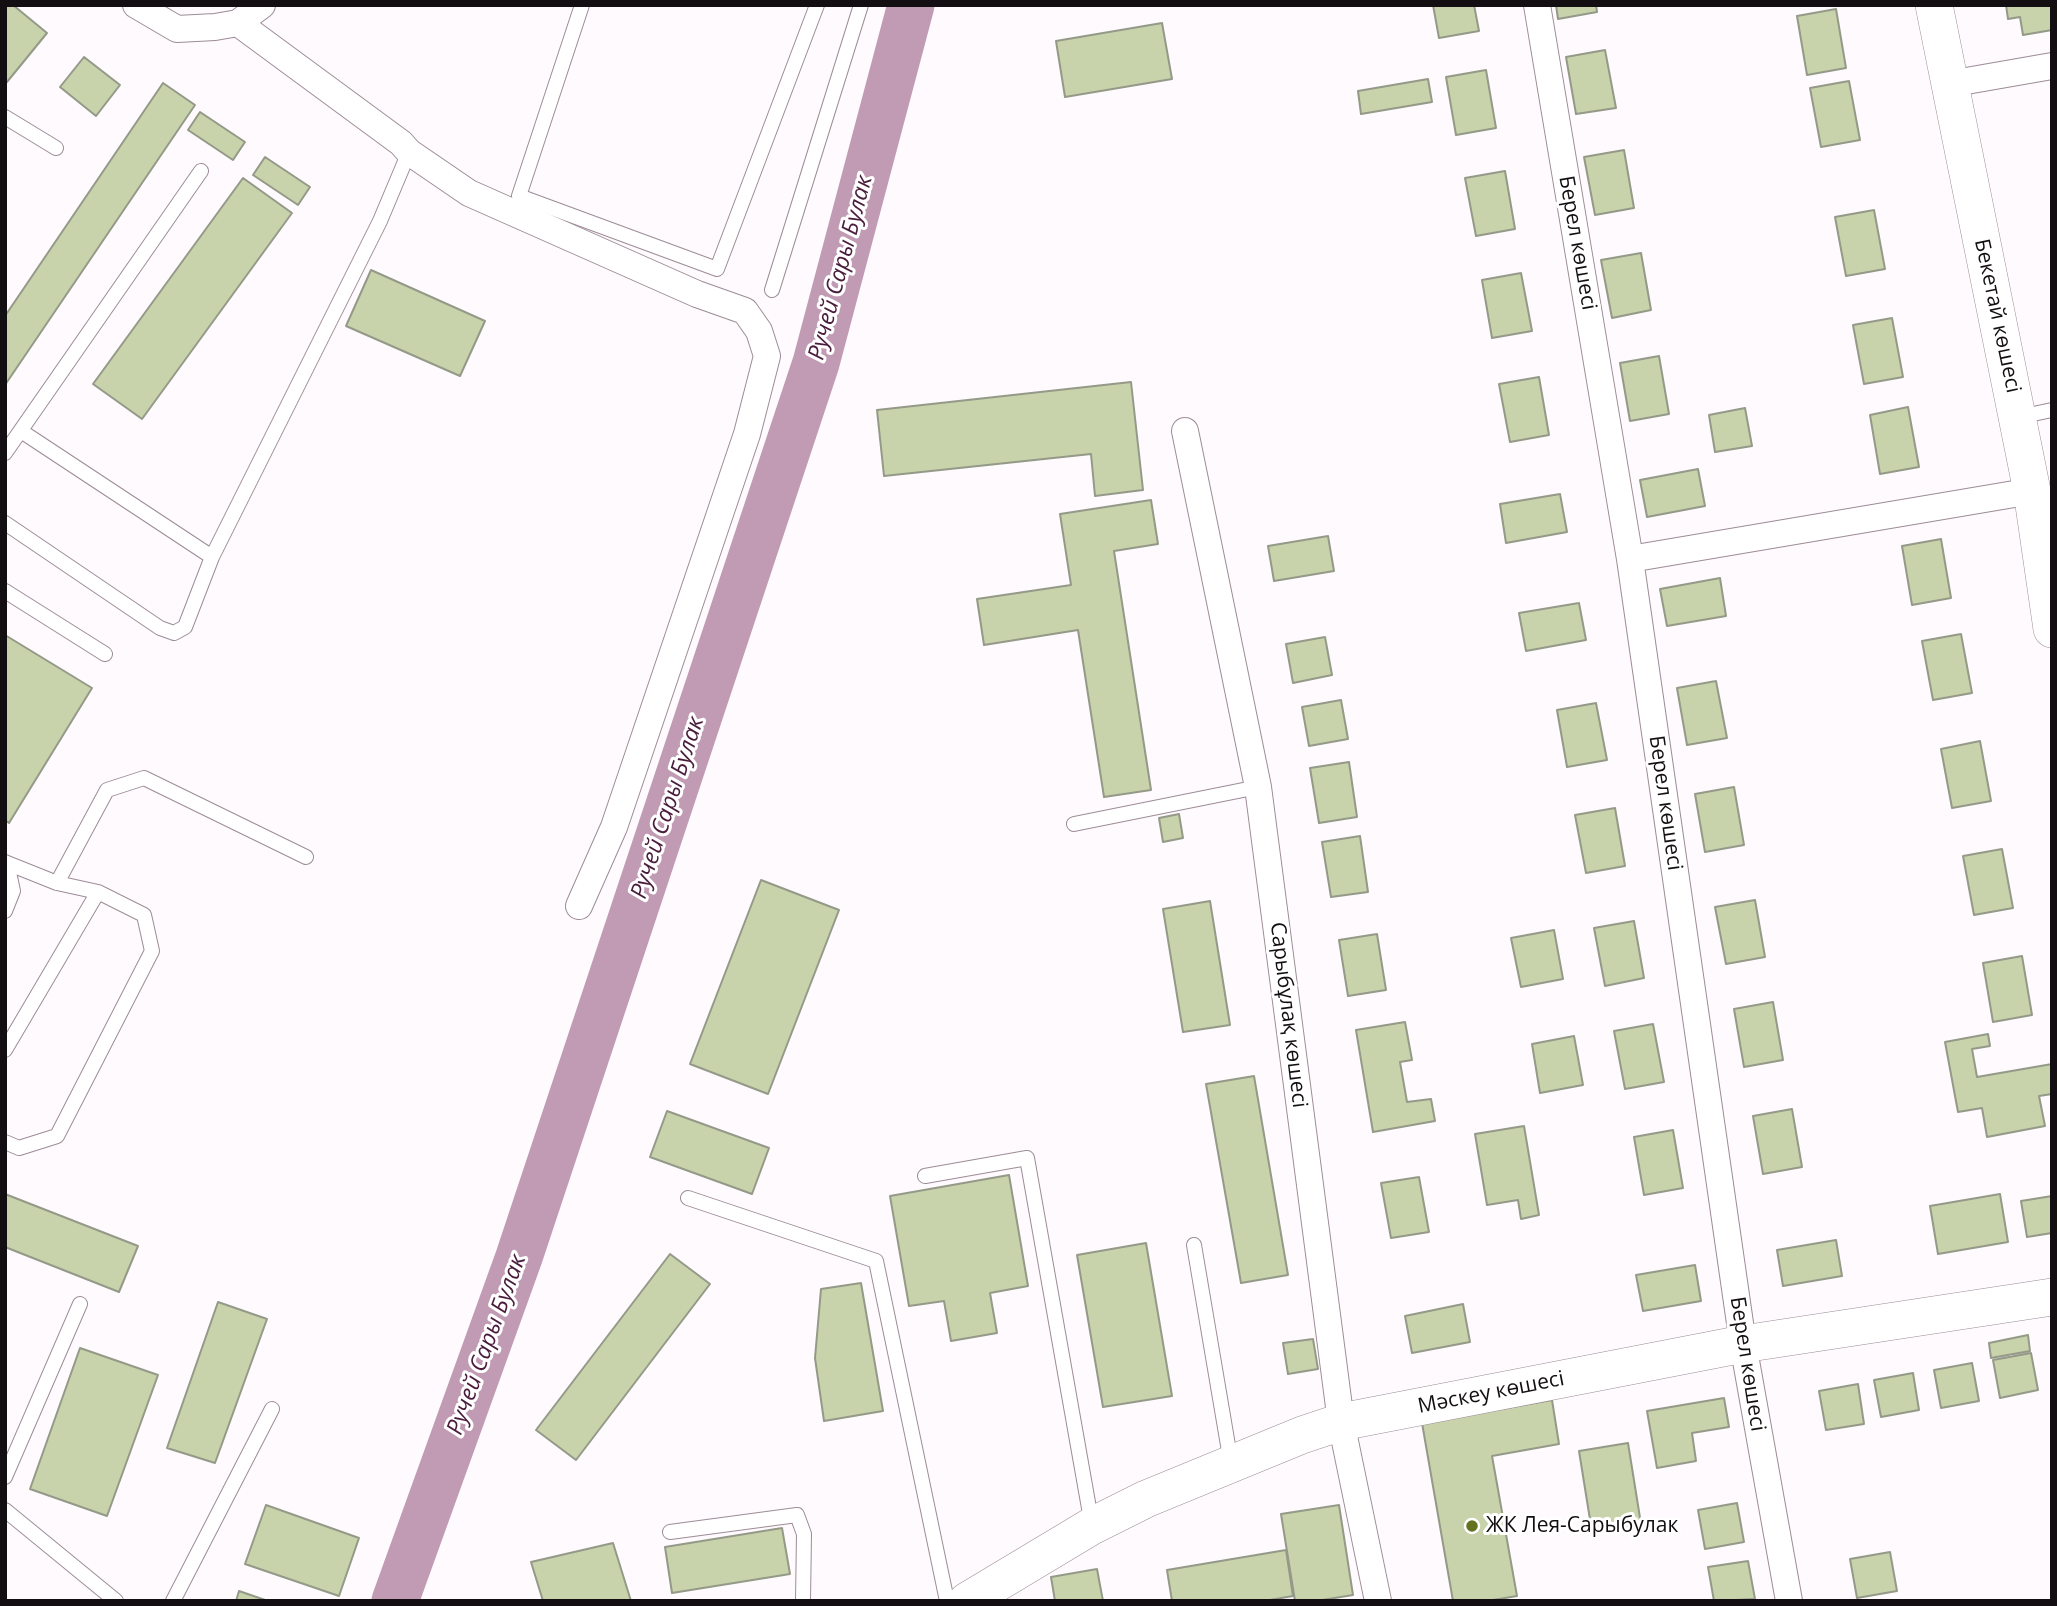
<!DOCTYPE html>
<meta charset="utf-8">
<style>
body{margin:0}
#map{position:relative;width:2057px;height:1606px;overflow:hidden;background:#fefafd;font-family:"Open Sans",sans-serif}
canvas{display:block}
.frame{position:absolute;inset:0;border:7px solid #130e11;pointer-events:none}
</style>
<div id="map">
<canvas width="2057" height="1606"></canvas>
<div class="frame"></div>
</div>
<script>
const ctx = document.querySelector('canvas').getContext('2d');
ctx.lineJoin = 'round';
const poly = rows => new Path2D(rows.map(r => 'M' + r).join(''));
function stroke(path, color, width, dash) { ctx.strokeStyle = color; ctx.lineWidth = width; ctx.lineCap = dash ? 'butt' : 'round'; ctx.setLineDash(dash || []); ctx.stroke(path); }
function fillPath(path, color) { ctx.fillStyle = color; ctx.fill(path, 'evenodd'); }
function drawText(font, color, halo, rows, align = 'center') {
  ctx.font = font + ' "Open Sans",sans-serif'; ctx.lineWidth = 6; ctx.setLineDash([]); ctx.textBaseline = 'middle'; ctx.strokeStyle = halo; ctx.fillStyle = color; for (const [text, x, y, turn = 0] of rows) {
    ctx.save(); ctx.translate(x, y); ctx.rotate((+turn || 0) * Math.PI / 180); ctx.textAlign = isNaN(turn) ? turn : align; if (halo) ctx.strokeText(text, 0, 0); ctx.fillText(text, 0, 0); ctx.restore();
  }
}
const river = poly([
 [395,1601,519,1257,816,363,911,5]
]);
const building = poly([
 [6,5,13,5,47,33,7,82,5,81,6,5],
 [1433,5,1474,5,1479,31,1439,38,1433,5],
 [1556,5,1596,5,1597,12,1558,19,1556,5],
 [2006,5,2052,5,2052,30,2023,35,2020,17,2008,19,2006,5],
 [1836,9,1846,68,1807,75,1797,16,1836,9],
 [1162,23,1172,79,1065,97,1056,41,1162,23],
 [1605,50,1616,108,1576,114,1566,57,1605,50],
 [84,57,120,85,96,116,60,87,84,57],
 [1486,70,1496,128,1456,135,1446,77,1486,70],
 [1428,79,1432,102,1361,114,1358,91,1428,79],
 [1849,81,1860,140,1821,147,1810,88,1849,81],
 [163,83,195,105,5,385,5,316,163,83],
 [200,112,245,142,233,160,188,130,200,112],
 [1624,150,1634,208,1595,215,1584,157,1624,150],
 [265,157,310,187,298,205,253,175,265,157],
 [1505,171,1515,229,1476,236,1465,178,1505,171],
 [243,178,292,213,142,419,93,384,243,178],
 [1874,210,1885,269,1846,276,1835,217,1874,210],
 [1641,253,1651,310,1612,318,1601,260,1641,253],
 [371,270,485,321,460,376,346,326,371,270],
 [1521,273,1532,331,1492,338,1482,280,1521,273],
 [1892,318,1903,377,1864,384,1853,325,1892,318],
 [1659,356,1669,414,1630,421,1620,363,1659,356],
 [1539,377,1549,435,1510,442,1499,384,1539,377],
 [1131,382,1143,490,1095,496,1091,454,884,476,877,410,1131,382],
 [1908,407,1919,467,1880,474,1870,415,1908,407],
 [1745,408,1752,446,1715,452,1709,415,1745,408],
 [1698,469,1705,506,1647,517,1640,480,1698,469],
 [1560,494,1567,532,1506,543,1500,504,1560,494],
 [1151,500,1158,544,1114,551,1151,790,1104,797,1078,630,984,645,977,599,1071,585,1060,514,1151,500],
 [1328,536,1334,571,1274,581,1268,546,1328,536],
 [1941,539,1951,598,1912,605,1902,546,1941,539],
 [1720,578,1726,616,1667,626,1660,589,1720,578],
 [1579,603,1586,640,1526,651,1519,613,1579,603],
 [1961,634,1972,693,1933,700,1922,641,1961,634],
 [5,635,92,688,9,823,5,820,5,635],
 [1325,637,1332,675,1293,683,1286,644,1325,637],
 [1716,681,1727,738,1687,745,1677,688,1716,681],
 [1341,700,1348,739,1309,746,1302,707,1341,700],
 [1596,703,1607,760,1567,767,1557,710,1596,703],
 [1980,741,1991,801,1952,808,1941,749,1980,741],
 [1349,762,1357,817,1319,823,1310,768,1349,762],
 [1734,787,1744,845,1705,852,1695,794,1734,787],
 [1615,808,1625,866,1586,873,1575,815,1615,808],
 [1179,814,1183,838,1163,842,1159,818,1179,814],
 [1360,836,1368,892,1331,897,1322,842,1360,836],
 [2002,849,2013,908,1974,915,1963,856,2002,849],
 [761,880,839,910,768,1094,690,1064,761,880],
 [1755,900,1765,957,1726,964,1715,907,1755,900],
 [1210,901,1230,1025,1183,1032,1163,909,1210,901],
 [1634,921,1644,978,1605,986,1594,928,1634,921],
 [1554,930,1563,979,1521,987,1511,938,1554,930],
 [1377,934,1386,990,1348,996,1339,940,1377,934],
 [2022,956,2032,1015,1993,1022,1983,963,2022,956],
 [1773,1002,1783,1060,1744,1067,1734,1009,1773,1002],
 [1405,1022,1412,1060,1400,1062,1407,1102,1431,1099,1435,1121,1373,1132,1356,1030,1405,1022],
 [1653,1024,1664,1082,1625,1089,1614,1031,1653,1024],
 [1988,1034,1990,1046,1972,1049,1977,1077,2052,1064,2052,1094,2039,1096,2045,1126,1987,1137,1982,1108,1958,1112,1945,1042,1988,1034],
 [1574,1036,1583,1085,1540,1093,1532,1044,1574,1036],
 [1254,1076,1288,1275,1241,1283,1206,1084,1254,1076],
 [1792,1109,1802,1167,1763,1174,1753,1116,1792,1109],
 [667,1111,769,1148,752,1194,650,1157,667,1111],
 [1524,1126,1539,1215,1521,1219,1518,1200,1487,1205,1475,1134,1524,1126],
 [1673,1130,1683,1188,1644,1195,1634,1137,1673,1130],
 [1009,1175,1028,1286,990,1293,997,1333,951,1341,944,1301,909,1306,890,1196,1009,1175],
 [1419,1177,1429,1232,1391,1238,1381,1183,1419,1177],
 [5,1194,138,1246,119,1292,5,1247,5,1194],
 [2000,1194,2008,1242,1938,1254,1930,1206,2000,1194],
 [2052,1196,2052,1233,2027,1237,2021,1201,2052,1196],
 [1836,1240,1842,1276,1783,1286,1777,1250,1836,1240],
 [1146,1243,1172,1396,1103,1407,1077,1255,1146,1243],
 [670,1254,710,1284,576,1460,536,1430,670,1254],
 [1695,1265,1701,1301,1643,1311,1636,1275,1695,1265],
 [861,1283,883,1411,824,1421,815,1358,821,1289,861,1283],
 [218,1302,267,1319,215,1463,167,1448,218,1302],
 [1463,1304,1470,1342,1412,1353,1405,1316,1463,1304],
 [2028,1335,2030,1351,1991,1358,1989,1343,2028,1335],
 [1313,1339,1318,1369,1288,1374,1283,1343,1313,1339],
 [80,1348,158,1375,107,1516,30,1489,80,1348],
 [2031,1353,2038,1390,2000,1398,1993,1360,2031,1353],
 [1972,1363,1979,1401,1941,1408,1934,1370,1972,1363],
 [1913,1373,1919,1410,1881,1417,1874,1380,1913,1373],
 [1858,1384,1864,1424,1826,1430,1819,1391,1858,1384],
 [1724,1398,1729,1427,1692,1433,1696,1461,1657,1468,1647,1411,1724,1398],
 [1552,1400,1559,1444,1492,1456,1517,1596,1487,1601,1453,1601,1422,1423,1552,1400],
 [1628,1443,1641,1524,1592,1532,1579,1451,1628,1443],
 [1737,1503,1744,1542,1705,1549,1698,1510,1737,1503],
 [266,1505,359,1538,339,1596,245,1564,266,1505],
 [1339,1505,1353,1595,1316,1601,1295,1601,1281,1514,1339,1505],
 [782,1528,790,1574,672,1593,665,1547,782,1528],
 [613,1543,631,1601,543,1601,531,1562,613,1543],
 [1286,1550,1293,1596,1264,1601,1172,1601,1167,1570,1286,1550],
 [1890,1552,1897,1591,1857,1598,1850,1559,1890,1552],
 [1748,1561,1755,1599,1714,1601,1708,1567,1748,1561],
 [1097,1569,1103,1601,1055,1601,1051,1577,1097,1569],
 [239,1591,268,1601,236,1601,239,1591]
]);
const lane = poly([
 [582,5,519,196,717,269,817,5],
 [5,117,56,148],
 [772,290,861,5],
 [2019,417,2052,410],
 [21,431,212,557],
 [5,453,201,171],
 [5,523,160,628,174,633,185,627,212,557,380,221,409,152],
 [5,591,105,654],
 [1074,824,1258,787],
 [5,862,7,863,13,891,5,911],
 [57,883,107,790,144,778,306,857],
 [5,1050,98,892],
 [5,1142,19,1148,57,1136,152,951,144,915,98,892,57,883,7,863],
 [925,1176,1027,1158,1092,1525],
 [688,1198,876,1261,947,1601],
 [1194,1245,1231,1463],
 [5,1477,80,1304],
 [5,1510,116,1601],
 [670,1532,797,1515,804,1534,803,1601],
 [173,1601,272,1409]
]);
const street = poly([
 [136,5,177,29,215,27,238,23,262,5],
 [1537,5,1630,559,1743,1344,1789,1601],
 [238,23,401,143,409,152,469,193,697,294,745,311,759,331,767,356,747,434,614,827,579,906],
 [1949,84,2052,66],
 [1185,431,1258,787,1341,1422,1378,1601],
 [1630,559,2032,491]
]);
const secondary = poly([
 [1934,5,2032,491,2052,629],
 [967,1601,1092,1526,1146,1499,1302,1435,1341,1422,1743,1344,2052,1297]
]);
const markers = [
 [1472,1526,7,"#62721f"]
];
const streetNames = [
 ["Берел көшесі",1577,243,80],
 ["Бекетай көшесі",1997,316,78],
 ["Берел көшесі",1665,803,82],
 ["Сарыбұлақ көшесі",1288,1015,83],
 ["Берел көшесі",1747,1364,81],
 ["Мәскеу көшесі",1491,1393,-11]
];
const poiNames = [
 ["ЖК Лея-Сарыбулак",1486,1526]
];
const waterNames = [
 ["Ручей Сары Булак",841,268,-75],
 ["Ручей Сары Булак",668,808,-72],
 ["Ручей Сары Булак",487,1345,-70]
];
stroke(river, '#c09bb3', 47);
fillPath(building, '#c8d3ac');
stroke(building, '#949988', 2);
stroke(lane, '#9d8c97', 16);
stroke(street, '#9d8c97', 28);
stroke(secondary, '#9d8c97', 38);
stroke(lane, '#fff', 14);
stroke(street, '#fff', 26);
stroke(secondary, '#fff', 37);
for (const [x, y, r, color] of markers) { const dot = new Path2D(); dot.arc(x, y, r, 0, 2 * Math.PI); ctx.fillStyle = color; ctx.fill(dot); stroke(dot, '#fff', 2.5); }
drawText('21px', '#130e11', '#fff', streetNames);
drawText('21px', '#130e11', '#fff', poiNames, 'left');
drawText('italic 23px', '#4a1c3c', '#fff', waterNames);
</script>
